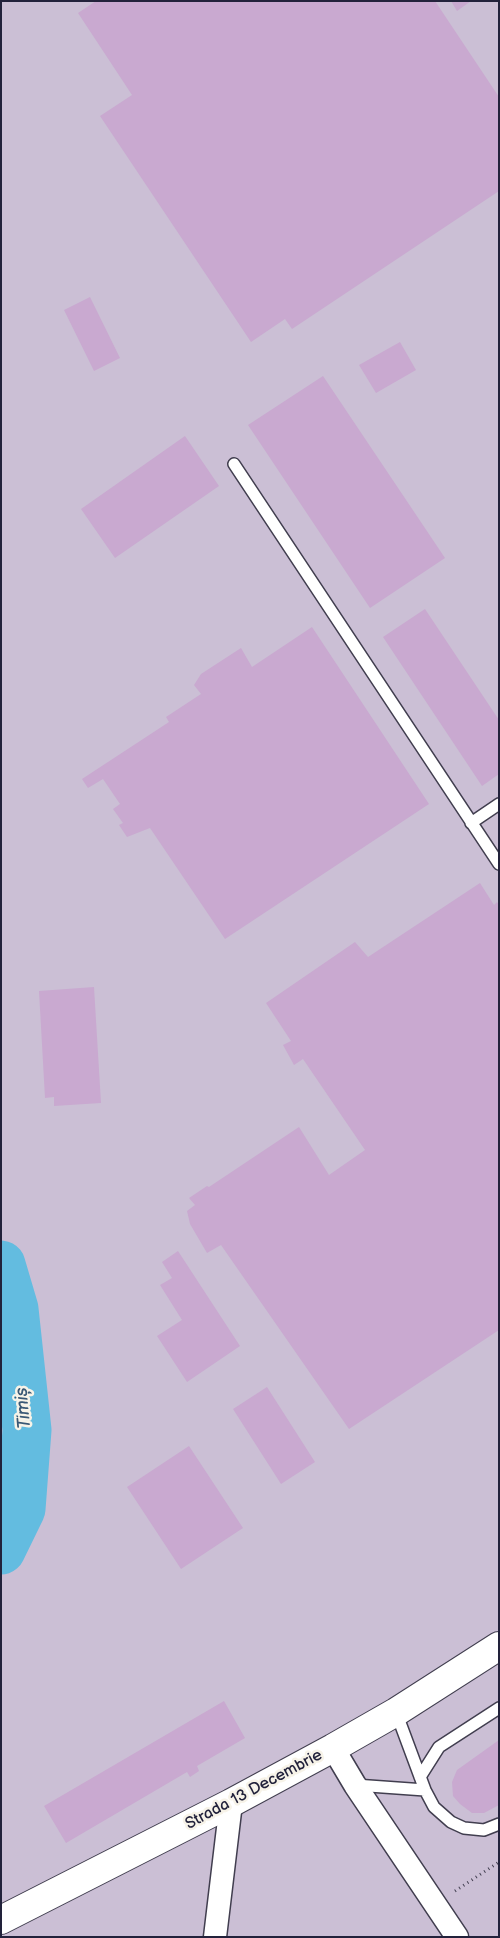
<!DOCTYPE html>
<meta charset="utf-8">
<style>
body{margin:0}
#map{position:relative;width:500px;height:1938px;overflow:hidden;background:#efdfbf;font-family:"Balsamiq Sans",sans-serif}
canvas{display:block}
.frame{position:absolute;inset:0;border:2px solid #22223b;pointer-events:none}
</style>
<div id="map">
<canvas width="500" height="1938"></canvas>
<div class="frame"></div>
</div>
<script>
const ctx = document.querySelector('canvas').getContext('2d');
ctx.lineJoin = 'round';
function fillPath(path, color) { ctx.fillStyle = color; ctx.fill(path, 'evenodd'); }
const poly = rows => new Path2D(rows.map(r => 'M' + r).join(''));
function stroke(path, color, width, dash) { ctx.strokeStyle = color; ctx.lineWidth = width; ctx.lineCap = dash ? 'butt' : 'round'; ctx.setLineDash(dash || []); ctx.stroke(path); }
function drawText(font, color, halo, rows, align = 'center') {
  ctx.font = font + ' "Balsamiq Sans",sans-serif'; ctx.lineWidth = 5; ctx.setLineDash([]); ctx.textBaseline = 'middle'; ctx.strokeStyle = halo; ctx.fillStyle = color; for (const [text, x, y, turn = 0] of rows) {
    ctx.save(); ctx.translate(x, y); ctx.rotate((+turn || 0) * Math.PI / 180); ctx.textAlign = isNaN(turn) ? turn : align; if (halo) ctx.strokeText(text, 0, 0); ctx.fillText(text, 0, 0); ctx.restore();
  }
}
const industrial = poly([
 [1,1,499,1,499,1937,1,1937]
]);
const river = poly([
 [1,1265,14,1309,27,1430,21,1509,1,1550]
]);
const building = poly([
 [96,1,435,1,499,97,499,191,292,329,285,319,251,342,100,116,132,95,78,13],
 [451,1,471,1,457,11],
 [90,297,120,358,94,371,64,310],
 [400,342,416,370,376,393,359,365],
 [323,376,445,558,370,608,248,425],
 [185,436,219,486,115,558,81,509],
 [425,609,499,720,499,774,482,786,383,637],
 [312,627,429,804,225,939,150,828,127,837,119,825,123,823,113,809,120,804,103,779,88,788,82,779,169,722,166,717,201,694,194,685,201,674,241,648,252,667],
 [480,883,494,905,497,902,499,905,499,1330,349,1429,221,1245,207,1253,190,1224,187,1211,195,1205,189,1198,207,1186,209,1187,299,1127,329,1175,365,1150,303,1059,294,1065,283,1045,291,1041,266,1003,355,942,368,957],
 [94,987,101,1103,54,1106,54,1097,45,1098,39,991],
 [178,1251,240,1346,187,1382,157,1336,182,1320,160,1285,172,1278,162,1262],
 [267,1387,315,1462,281,1484,233,1409],
 [189,1446,243,1528,181,1569,127,1487],
 [224,1701,245,1738,197,1766,199,1771,190,1777,187,1772,66,1843,44,1806],
 [499,1740,499,1805,484,1813,472,1813,460,1804,453,1796,452,1782,457,1770]
]);
const path = poly([
 [455,1891,499,1862]
]);
const service = poly([
 [234,464,499,864],
 [471,823,499,804],
 [396,1712,425,1790,434,1807,451,1822,464,1828,484,1830,499,1824],
 [420,1777,439,1747,499,1708],
 [355,1785,425,1790]
]);
const minor = poly([
 [333,1748,355,1785,457,1937],
 [215,1937,231,1803]
]);
const secondary = poly([
 [1,1920,231,1803,333,1748,396,1712,499,1646]
]);
const streetNames = [
 ["Strada 13 Decembrie",254,1790,-28]
];
const waterNames = [
 ["Timiș",24,1408,-95]
];
fillPath(industrial, '#cbbfd5');
stroke(river, '#63bce0', 49);
fillPath(building, '#c9a9d0');
stroke(service, '#413e4f', 14);
stroke(minor, '#413e4f', 25);
stroke(secondary, '#413e4f', 30);
stroke(path, '#413e4f', 3, [1, 4]);
stroke(service, '#fff', 11);
stroke(minor, '#fff', 22);
stroke(secondary, '#fff', 28);
drawText('16px', '#22223b', '#f7f3e8', streetNames);
drawText('italic 18px', '#395875', '#f7f3e8', waterNames);
</script>
